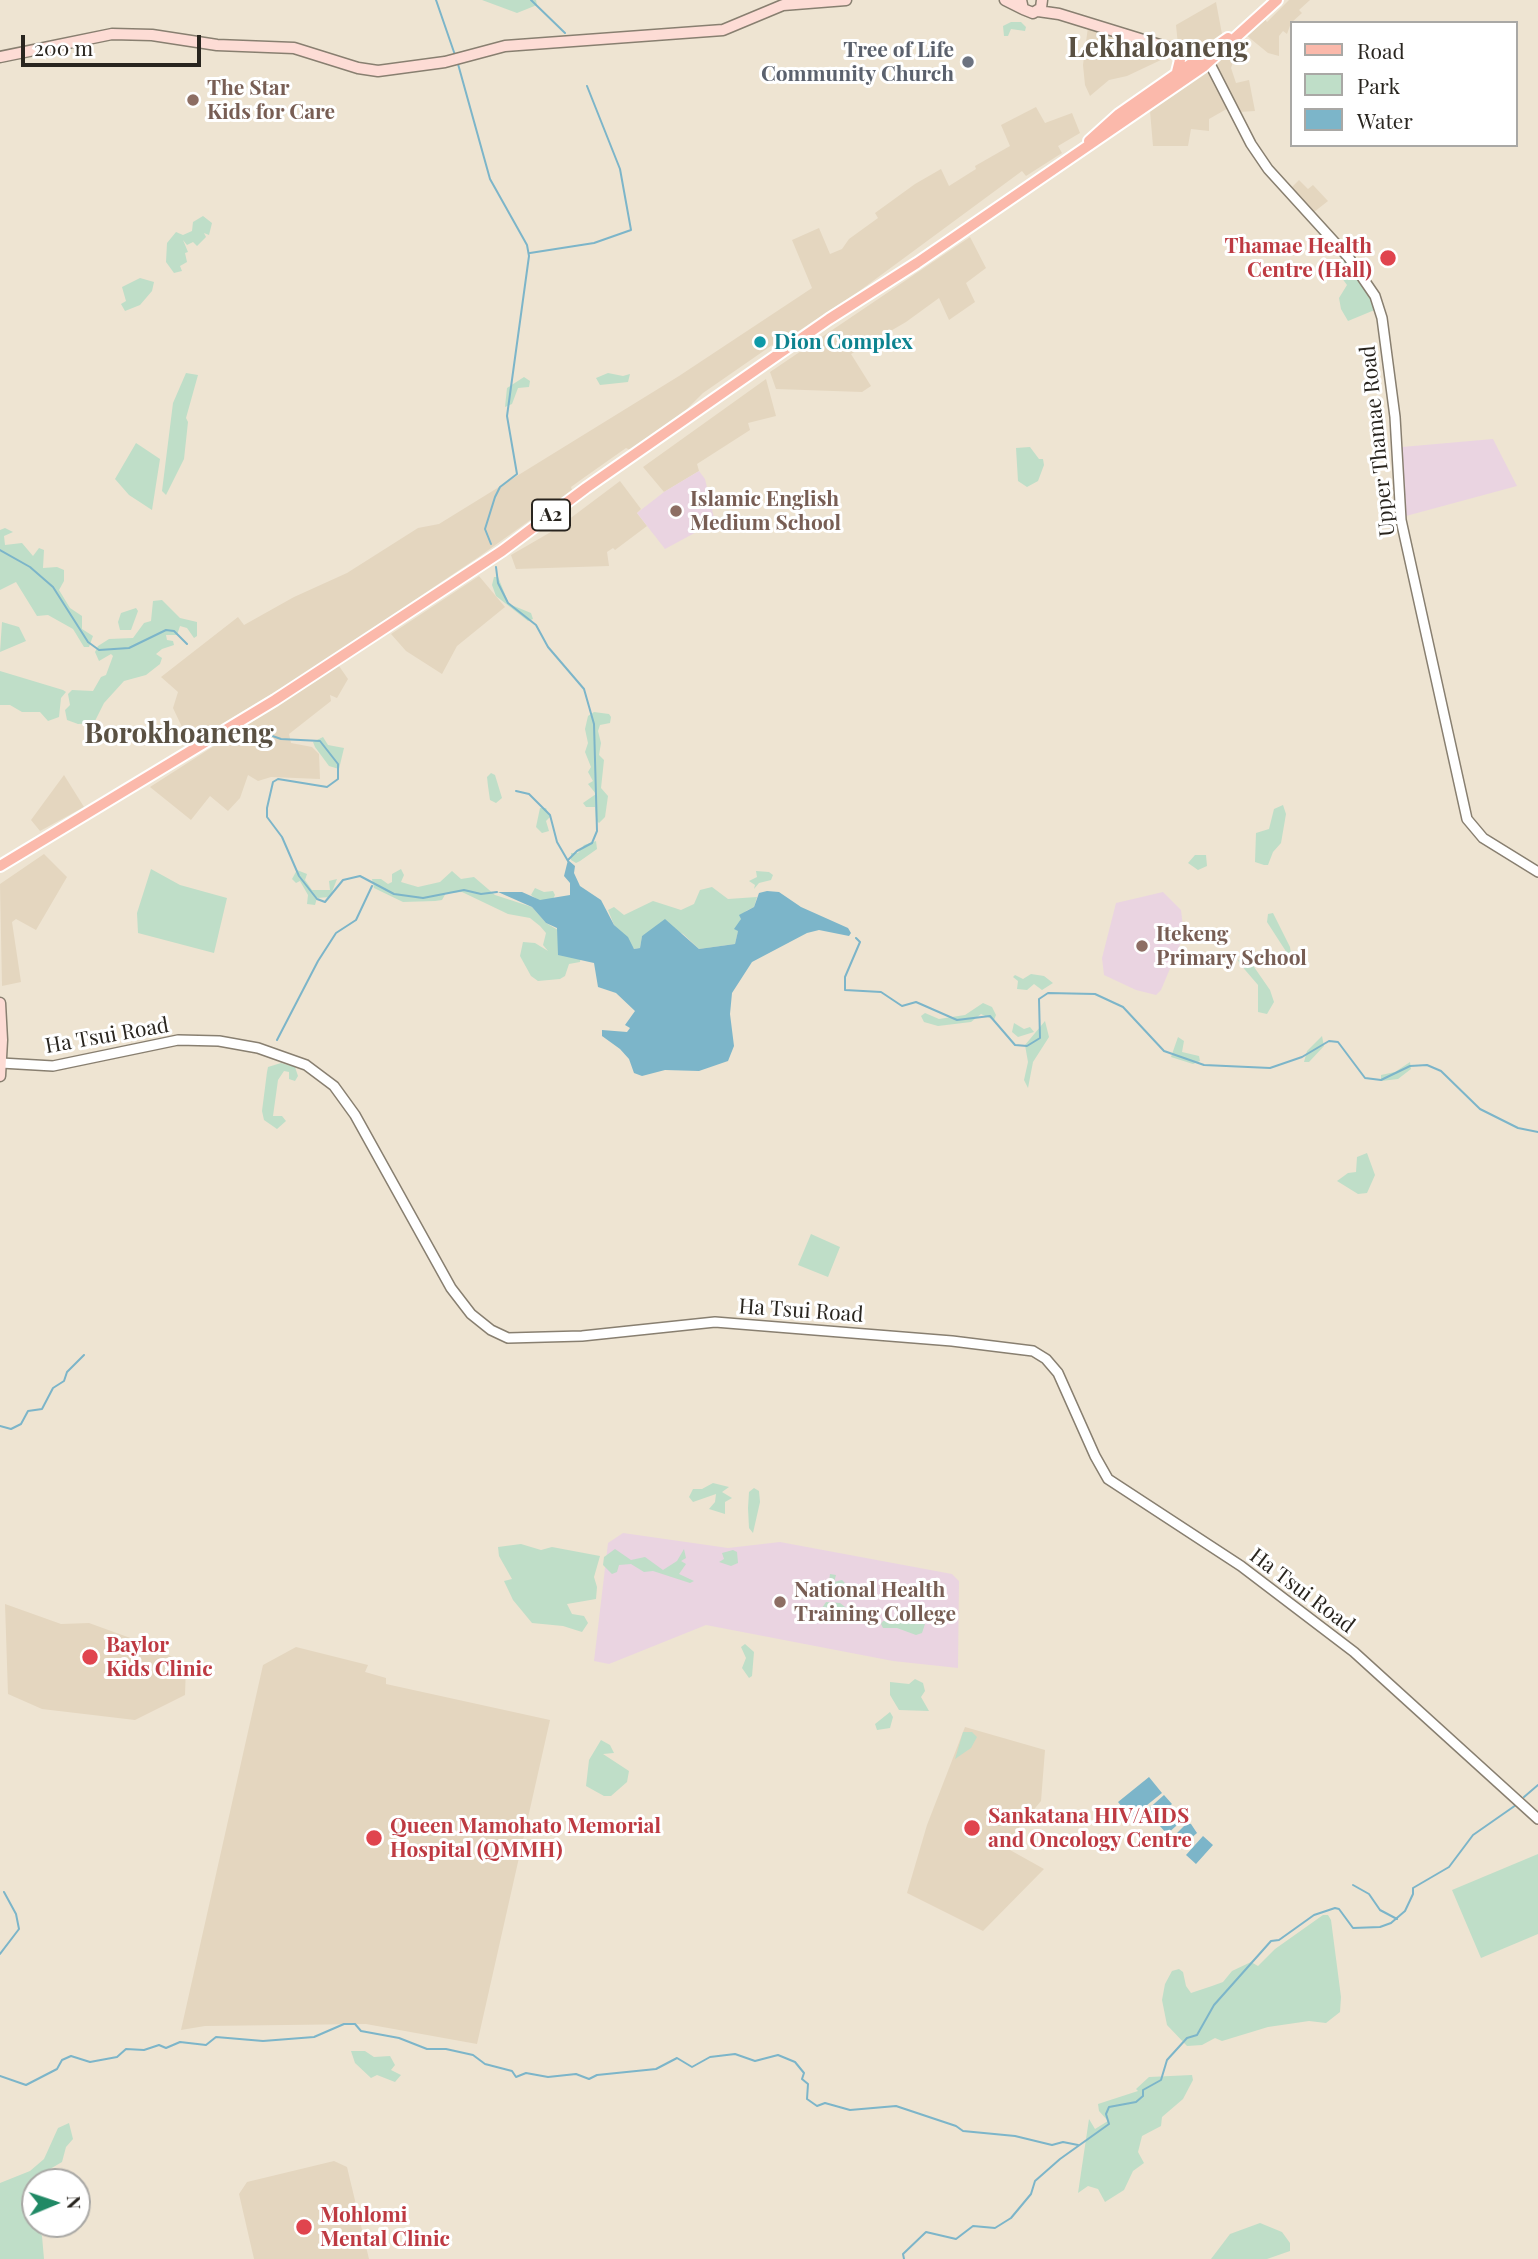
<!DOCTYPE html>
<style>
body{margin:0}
#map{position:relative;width:1538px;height:2259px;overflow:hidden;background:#eee4d2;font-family:"Playfair Display",serif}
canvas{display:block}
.legend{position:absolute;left:1290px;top:21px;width:228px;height:126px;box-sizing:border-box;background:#fff;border:2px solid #a9a8a5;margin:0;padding:9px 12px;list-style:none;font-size:21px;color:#29251f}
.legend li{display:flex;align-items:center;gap:14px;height:35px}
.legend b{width:35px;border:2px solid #a9a8a5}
.north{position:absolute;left:21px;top:2168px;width:70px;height:70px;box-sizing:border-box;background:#fff;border:2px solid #a9a8a5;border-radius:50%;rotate:88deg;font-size:19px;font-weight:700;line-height:28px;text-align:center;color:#29251f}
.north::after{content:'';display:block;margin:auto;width:24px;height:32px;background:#208965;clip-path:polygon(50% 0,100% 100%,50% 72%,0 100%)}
.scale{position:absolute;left:21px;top:35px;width:180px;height:32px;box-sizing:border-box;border:4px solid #29251f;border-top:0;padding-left:9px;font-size:21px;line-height:24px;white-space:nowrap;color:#29251f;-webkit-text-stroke:5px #fff;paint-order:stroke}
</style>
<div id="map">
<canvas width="1538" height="2259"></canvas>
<ul class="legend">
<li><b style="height:9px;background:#fbb9ab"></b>Road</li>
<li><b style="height:19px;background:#bfdec8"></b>Park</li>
<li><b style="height:19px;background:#7cb5c9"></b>Water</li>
</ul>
<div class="north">N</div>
<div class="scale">200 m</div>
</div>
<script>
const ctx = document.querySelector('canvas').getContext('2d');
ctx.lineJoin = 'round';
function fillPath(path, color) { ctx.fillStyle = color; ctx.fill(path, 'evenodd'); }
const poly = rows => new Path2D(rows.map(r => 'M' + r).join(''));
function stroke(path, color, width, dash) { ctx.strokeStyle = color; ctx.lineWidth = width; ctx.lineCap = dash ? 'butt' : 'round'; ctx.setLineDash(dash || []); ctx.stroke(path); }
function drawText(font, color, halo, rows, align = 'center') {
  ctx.font = font + ' "Playfair Display",serif'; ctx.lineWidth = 6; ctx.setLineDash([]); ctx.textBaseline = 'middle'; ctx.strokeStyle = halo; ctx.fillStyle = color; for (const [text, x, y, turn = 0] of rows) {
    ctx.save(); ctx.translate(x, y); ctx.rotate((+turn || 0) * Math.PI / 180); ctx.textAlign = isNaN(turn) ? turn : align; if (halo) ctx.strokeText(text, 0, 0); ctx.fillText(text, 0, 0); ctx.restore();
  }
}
const built = poly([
 [1289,0,1310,0,1299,10,1302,13,1291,23,1287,34,1283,31,1279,36,1279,56,1268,53,1246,35,1264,18,1267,22],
 [1216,2,1222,34,1208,45,1178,45,1176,25],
 [1088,27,1162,51,1163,59,1127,76,1109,80,1090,96,1085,85,1083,65],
 [1227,52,1234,59,1231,68,1236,83,1249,80,1255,111,1239,112,1230,107,1209,119,1209,131,1191,129,1188,146,1153,146,1150,111,1206,70,1209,73],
 [1036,107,1045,123,1072,113,1080,133,1058,146,1062,153,1026,176,1022,171,858,292,782,342,778,341,703,393,687,409,630,450,626,448,582,479,571,487,572,490,480,556,315,667,190,744,173,708,178,692,161,677,238,617,244,625,294,597,347,573,418,528,439,524,679,376,812,288,792,240,819,228,830,254,842,249,849,239,878,218,875,213,915,184,941,169,949,186,976,169,975,166,1010,146,1001,125],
 [1299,180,1308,189,1313,185,1328,201,1314,212,1290,189],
 [970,237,986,268,966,283,975,302,949,320,939,298,906,322,851,354,871,386,862,392,776,389,770,372],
 [766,379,776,416,748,423,750,430,697,464,699,471,664,492,643,467],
 [620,481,641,509,637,513,647,526,615,550,613,548,607,552,609,566,516,569,511,555,556,529],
 [479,576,505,607,457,646,442,674,406,651,391,634],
 [339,666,348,679,337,698,330,695,331,701,289,734,291,743,312,747,319,754,320,779,271,777,258,781,248,775,240,798,228,811,210,796,191,820,150,787],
 [64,775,84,807,40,831,31,820],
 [44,854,67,877,36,930,16,919,12,922,21,982,2,986,0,884],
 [5,1604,61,1624,89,1623,158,1648,186,1666,185,1695,135,1720,42,1709,8,1694],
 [296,1647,368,1665,365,1672,386,1678,386,1684,550,1720,477,2044,366,2024,205,2026,181,2030,263,1665],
 [965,1727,1045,1750,1041,1801,1016,1831,1021,1838,1010,1850,1044,1869,983,1931,907,1893,927,1825],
 [334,2161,347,2167,369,2259,254,2259,239,2194,247,2182]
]);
const education = poly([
 [1493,439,1517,486,1406,516,1403,511,1402,447],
 [699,471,705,479,715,522,665,549,637,513,664,492],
 [1163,892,1181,910,1184,935,1161,990,1156,995,1136,990,1104,975,1102,958,1116,903],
 [623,1533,728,1548,780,1542,952,1574,959,1581,958,1668,893,1661,706,1625,609,1664,594,1661,608,1543]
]);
const green = poly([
 [482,0,536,0,537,5,517,13],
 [1011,22,1021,22,1026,27,1025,31,1011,29,1008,36,1004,36,1003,26],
 [203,216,212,223,209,235,204,233,206,237,197,246,193,242,187,245,183,240,188,252,185,253,187,262,180,266,182,271,174,273,166,262,167,243,176,232,183,235,192,231,193,222],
 [1345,260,1361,277,1377,309,1348,321,1341,309,1339,298,1347,285,1336,270],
 [140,278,154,282,152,291,140,305,125,311,121,304,126,301,122,287],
 [186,373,198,375,186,418,188,422,184,459,166,495,162,491,173,403],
 [608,373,623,376,630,374,628,382,600,385,596,378],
 [524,377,530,381,529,387,518,388,512,404,505,407,507,388],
 [136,443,160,459,152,510,129,495,115,479],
 [1030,447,1039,459,1043,459,1044,465,1038,481,1027,487,1018,481,1016,448],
 [5,528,13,532,4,536,5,545,22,543,33,556,39,548,44,550,43,568,57,567,64,570,64,581,59,590,70,608,82,616,82,629,93,636,89,647,84,647,73,629,48,615,37,616,16,582,0,590,0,530],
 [494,577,498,577,509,604,531,613,533,619,528,621,496,596,492,585],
 [162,600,180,618,197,622,197,636,194,638,187,628,180,626,177,635,166,635,167,640,173,641,174,645,162,649,156,654,162,658,160,664,146,675,124,681,104,703,94,723,78,724,67,720,65,710,70,705,68,694,72,690,93,691,101,677,106,675,113,656,111,654,99,661,95,652,98,646,109,639,133,638,144,623,151,621,153,601],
 [136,608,138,611,131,630,120,630,118,622,121,613],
 [2,622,19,627,26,641,0,652],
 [0,671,63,690,66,692,61,698,59,717,48,721,40,712,22,712,10,705,0,705],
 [594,712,609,714,611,717,610,723,600,725,598,731,601,743,599,755,604,760,601,788,608,796,605,817,599,823,596,820,595,807,586,807,583,803,596,794,588,784,593,781,588,772,591,767,585,752,588,743,585,729,588,716],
 [323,737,328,745,344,748,339,769,329,766,315,747,313,742],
 [491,773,495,775,502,798,496,803,490,800,488,786,487,777],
 [1283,805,1286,814,1281,843,1273,852,1268,865,1264,865,1255,862,1256,833,1269,829,1274,809],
 [540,808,546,808,550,817,546,821,549,831,542,833,536,827],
 [596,841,597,849,580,861,576,863,571,860,571,853,578,853,584,845],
 [1195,855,1206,855,1207,866,1198,870,1188,863],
 [151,869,180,885,227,898,214,953,138,933,137,913],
 [401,869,404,875,401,882,418,887,440,882,452,871,461,879,474,877,495,895,532,907,546,923,558,930,581,957,580,962,569,964,565,976,560,979,538,981,531,976,520,956,523,942,535,943,548,951,543,945,546,933,540,926,530,918,508,914,462,892,446,893,442,900,435,901,403,902,374,888,372,879,381,879,388,884,392,882,392,874],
 [297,870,307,874,305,880,312,890,330,890,329,881,337,879,330,897,317,898,315,905,307,904,308,895,300,881,296,883,292,879],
 [756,871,769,872,773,875,771,880,759,883,754,889,755,885,749,881,757,877],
 [712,887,728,899,757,897,754,907,746,911,741,919,735,944,699,949,683,934,660,923,652,931,642,936,640,948,634,949,614,925,608,910,614,907,624,915,653,901,681,910,694,904,700,890],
 [535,888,544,892,553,891,555,895,552,901,538,900,531,895],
 [1273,913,1290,947,1291,954,1287,953,1267,922,1268,914],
 [1243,958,1252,964,1270,990,1274,1002,1267,1014,1258,1012,1258,985,1240,964,1238,960],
 [1031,974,1044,976,1053,983,1042,990,1034,984,1027,990,1017,989,1018,981,1013,977,1015,975,1023,979],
 [983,1003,992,1007,996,1015,994,1020,981,1014,971,1022,938,1026,924,1022,921,1016,925,1013,939,1019,965,1015],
 [1045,1021,1049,1037,1033,1062,1028,1088,1024,1080,1028,1062,1025,1045],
 [1014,1023,1024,1029,1030,1027,1034,1032,1018,1037,1012,1032],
 [1322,1036,1324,1046,1309,1062,1304,1062,1307,1051],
 [1178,1037,1184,1041,1182,1052,1199,1056,1200,1061,1193,1064,1171,1057],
 [1410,1062,1411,1069,1398,1079,1381,1081,1381,1075,1395,1072],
 [281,1063,295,1067,298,1076,295,1081,289,1079,289,1072,284,1071,278,1080,273,1116,282,1116,286,1121,277,1129,264,1120,262,1111,267,1072,268,1067],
 [1367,1153,1375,1175,1367,1193,1358,1194,1337,1181,1348,1173,1356,1172,1357,1157],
 [811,1234,840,1247,828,1277,798,1265],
 [713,1483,729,1487,722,1492,732,1498,725,1502,725,1514,709,1509,715,1502,716,1494,693,1502,689,1497,693,1489,702,1489],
 [754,1488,759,1491,760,1502,753,1533,749,1528,748,1508,749,1492],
 [521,1544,541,1550,552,1547,600,1556,594,1577,597,1587,596,1599,567,1604,572,1614,584,1616,588,1623,582,1632,563,1626,532,1623,513,1600,504,1581,512,1579,499,1556,498,1547],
 [615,1549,631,1560,645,1557,663,1570,677,1561,684,1549,686,1558,681,1561,686,1564,679,1574,694,1581,690,1583,653,1571,644,1572,631,1564,619,1565,617,1572,612,1574,603,1565,604,1557],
 [733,1550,737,1552,738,1563,731,1566,719,1562,724,1559,722,1553],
 [830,1574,836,1575,834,1582,842,1580,847,1585,832,1600,828,1589],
 [826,1602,840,1603,853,1613,874,1618,876,1624,872,1627,856,1621,842,1621,834,1616,822,1617,822,1608],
 [883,1621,920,1621,925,1624,922,1633,916,1635,897,1628,883,1628,881,1624],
 [745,1644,754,1652,752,1676,749,1678,742,1668,746,1658,741,1647],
 [915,1679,923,1683,925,1691,921,1697,929,1711,899,1710,890,1695,890,1682,909,1684],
 [890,1712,893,1717,890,1728,877,1730,875,1724],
 [963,1732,972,1732,977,1737,971,1748,955,1759],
 [601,1740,610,1745,614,1753,603,1754,629,1771,627,1782,611,1796,604,1796,586,1786,589,1760],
 [1538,1854,1538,1934,1481,1958,1452,1890],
 [1323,1915,1328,1915,1331,1920,1341,1997,1340,2012,1326,2023,1309,2021,1268,2027,1222,2041,1215,2038,1202,2045,1187,2046,1167,2025,1162,2000,1165,1984,1172,1971,1179,1969,1183,1972,1186,1986,1191,1993,1212,1986,1223,1982,1232,1971,1251,1962,1258,1966,1275,1949],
 [351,2051,365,2051,374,2057,390,2056,395,2065,391,2070,401,2075,395,2082,377,2075,371,2078,355,2063],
 [1192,2075,1193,2080,1183,2099,1162,2117,1161,2126,1142,2136,1138,2152,1144,2163,1133,2171,1124,2190,1105,2202,1098,2189,1088,2186,1078,2193,1089,2119,1095,2129,1108,2121,1099,2111,1098,2104,1138,2091,1136,2089,1149,2077],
 [69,2123,73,2139,66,2147,62,2162,50,2169,44,2182,35,2182,35,2224,42,2236,44,2259,0,2259,0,2183,30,2171,44,2159,58,2128],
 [1260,2223,1282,2232,1290,2243,1290,2251,1267,2259,1211,2259,1230,2234]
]);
const water = poly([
 [568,860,575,866,574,873,580,886,601,900,614,925,628,937,634,949,640,948,642,936,665,919,699,949,735,944,738,931,734,929,741,919,739,915,754,907,759,893,767,891,779,892,801,907,848,928,851,933,849,936,819,930,807,933,752,962,732,993,730,1014,734,1046,728,1061,699,1071,665,1070,642,1076,634,1073,629,1059,620,1049,602,1036,602,1030,627,1032,630,1028,625,1025,635,1011,616,993,598,987,594,963,558,955,557,928,546,923,532,907,498,892,522,892,540,900,570,895,570,883,564,876],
 [1149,1777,1162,1793,1131,1818,1118,1802],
 [1164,1795,1172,1804,1154,1820,1146,1811],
 [1176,1810,1184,1819,1167,1834,1159,1825],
 [1187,1823,1191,1824,1197,1833,1180,1848,1172,1838],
 [1203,1836,1213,1845,1196,1864,1186,1855]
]);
const stream = poly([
 [436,0,455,55],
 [531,0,565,33],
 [458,64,490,179,527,245,529,256,507,416,517,474,500,487,495,497,485,529,491,544],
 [530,253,594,243,631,230,620,169,587,86],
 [0,550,30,567,53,587,88,642,99,650,129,648,166,630,174,631,187,644],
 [496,567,498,583,508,603,536,625,548,647,584,689,594,724,597,831,592,843,577,851,568,860],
 [247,727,281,739,320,741,338,764,338,779,327,787,278,779,273,782,267,808,267,817,282,837,299,876,317,899,325,902,343,880,360,876,394,894,423,898,464,890,481,894,497,892],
 [516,791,529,794,550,815,557,842,568,861],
 [856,938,860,942,845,977,845,990,881,992,902,1006,916,1002,957,1020,990,1016,1015,1045,1027,1046,1040,1038,1039,999,1048,993,1095,994,1123,1007,1164,1051,1204,1065,1270,1068,1302,1057,1329,1041,1338,1042,1365,1078,1381,1080,1410,1066,1427,1065,1441,1071,1480,1109,1518,1128,1538,1132],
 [277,1040,318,961,336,933,356,920,372,886],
 [0,1426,11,1429,21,1424,28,1411,42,1409,53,1388,64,1381,67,1372,84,1355],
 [1524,1797,1538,1785],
 [1353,1885,1369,1894,1380,1910,1397,1919],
 [0,1954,19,1929,16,1914,4,1892],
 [0,2076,26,2085,57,2069,62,2060,71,2056,90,2062,117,2057,126,2049,144,2050,159,2045,166,2048,180,2042,206,2045,216,2037,263,2041,314,2037,344,2024,355,2024,361,2031,399,2038,427,2049,446,2049,473,2055,485,2064,512,2071,516,2077,526,2073,548,2077,576,2074,589,2079,597,2075,656,2069,677,2058,692,2067,710,2057,735,2054,755,2061,778,2055,795,2062,804,2073,802,2079,808,2084,807,2099,817,2106,825,2103,850,2110,896,2106,956,2126,963,2131,1015,2136,1052,2145,1063,2142,1078,2145],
 [904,2259,903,2254,926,2232,956,2239,973,2226,995,2228,1011,2218,1031,2194,1035,2181,1060,2159,1109,2124,1106,2114,1109,2107,1136,2102,1143,2096,1143,2090,1161,2080,1167,2060,1187,2038,1197,2035,1214,2005,1271,1941,1279,1940,1314,1915,1335,1908,1339,1909,1353,1928,1380,1927,1391,1923,1405,1911,1413,1894,1413,1888,1449,1867,1473,1835,1516,1805]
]);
const tertiary = poly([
 [1209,62,1251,144,1268,169,1349,258,1375,296,1382,318,1395,417,1401,520,1467,819,1483,838,1538,872],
 [1,1063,53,1066,178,1040,219,1041,258,1048,306,1065,334,1086,355,1115,451,1288,471,1314,491,1330,508,1338,582,1336,715,1322,952,1341,1033,1351,1046,1359,1058,1373,1095,1456,1108,1479,1241,1566,1354,1652,1538,1819]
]);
const secondary = poly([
 [1005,0,1023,9],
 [1021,0,1023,9,1033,13,1041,8,1042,0],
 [1038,11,1059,14,1205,59],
 [0,57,112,34,152,35,217,45,294,48,358,68,378,71,445,62,505,46,723,30,783,5,846,0],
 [0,1003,2,1040,0,1076]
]);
const primary = poly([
 [1175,50,1180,60,1176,76],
 [1089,141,1119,114,1228,38],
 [0,866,275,700,502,551,586,488,829,319,917,263,1203,67,1277,0]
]);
const markers = [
 [968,62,7,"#6b7280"],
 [193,100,7,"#8d6e63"],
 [1388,258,9,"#e0444e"],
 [760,342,7,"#0f9aa8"],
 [676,511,7,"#8d6e63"],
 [1142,946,7,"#8d6e63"],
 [780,1602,7,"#8d6e63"],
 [90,1657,9,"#e0444e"],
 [972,1828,9,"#e0444e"],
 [374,1838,9,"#e0444e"],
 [304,2227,9,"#e0444e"]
];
const shields = [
 [551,515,38]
];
const shieldNames = [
 ["A2",551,515]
];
const worshipNames = [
 ["Tree of Life",954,50],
 ["Community Church",954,74]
];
const educationNames = [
 ["The Star",207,88],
 ["Kids for Care",207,112],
 ["Islamic English",690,499],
 ["Medium School",690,523],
 ["Itekeng",1156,934],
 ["Primary School",1156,958],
 ["National Health",794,1590],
 ["Training College",794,1614]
];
const healthNames = [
 ["Thamae Health",1372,246,"right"],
 ["Centre (Hall)",1372,270,"right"],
 ["Baylor",106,1645],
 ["Kids Clinic",106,1669],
 ["Sankatana HIV/AIDS",988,1816],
 ["and Oncology Centre",988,1840],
 ["Queen Mamohato Memorial",390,1826],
 ["Hospital (QMMH)",390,1850],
 ["Mohlomi",320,2215],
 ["Mental Clinic",320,2239]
];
const cultureNames = [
 ["Dion Complex",774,342]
];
const streetNames = [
 ["Upper Thamae Road",1378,441,-96],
 ["Ha Tsui Road",107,1036,-10],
 ["Ha Tsui Road",801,1311,4],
 ["Ha Tsui Road",1302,1591,37]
];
const districtNames = [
 ["Lekhaloaneng",1158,48],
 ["Borokhoaneng",179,734]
];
fillPath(built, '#e4d6bf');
fillPath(education, '#ead4e1');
fillPath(green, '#bfdec8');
fillPath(water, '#7cb5c9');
stroke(stream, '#7cb5c9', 2);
stroke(tertiary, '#887f70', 12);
stroke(secondary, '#887f70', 13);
stroke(primary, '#fff', 14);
stroke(tertiary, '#fff', 9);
stroke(secondary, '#fddcd5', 10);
stroke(primary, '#fbb9ab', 10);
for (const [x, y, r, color] of markers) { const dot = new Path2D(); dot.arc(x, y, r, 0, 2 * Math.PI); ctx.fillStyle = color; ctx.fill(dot); stroke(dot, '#fff', 2.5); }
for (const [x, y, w] of shields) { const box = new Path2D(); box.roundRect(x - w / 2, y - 15.5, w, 31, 5); ctx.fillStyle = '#fff'; ctx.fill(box); stroke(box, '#29251f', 2); }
drawText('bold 19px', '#29251f', null, shieldNames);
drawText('bold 21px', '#5b616d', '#fff', worshipNames, 'right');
drawText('bold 21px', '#785e54', '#fff', educationNames, 'left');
drawText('bold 21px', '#be3a42', '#fff', healthNames, 'left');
drawText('bold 21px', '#0d838f', '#fff', cultureNames, 'left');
drawText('21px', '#29251f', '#fff', streetNames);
drawText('bold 28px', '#5a5143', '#fff', districtNames);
</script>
